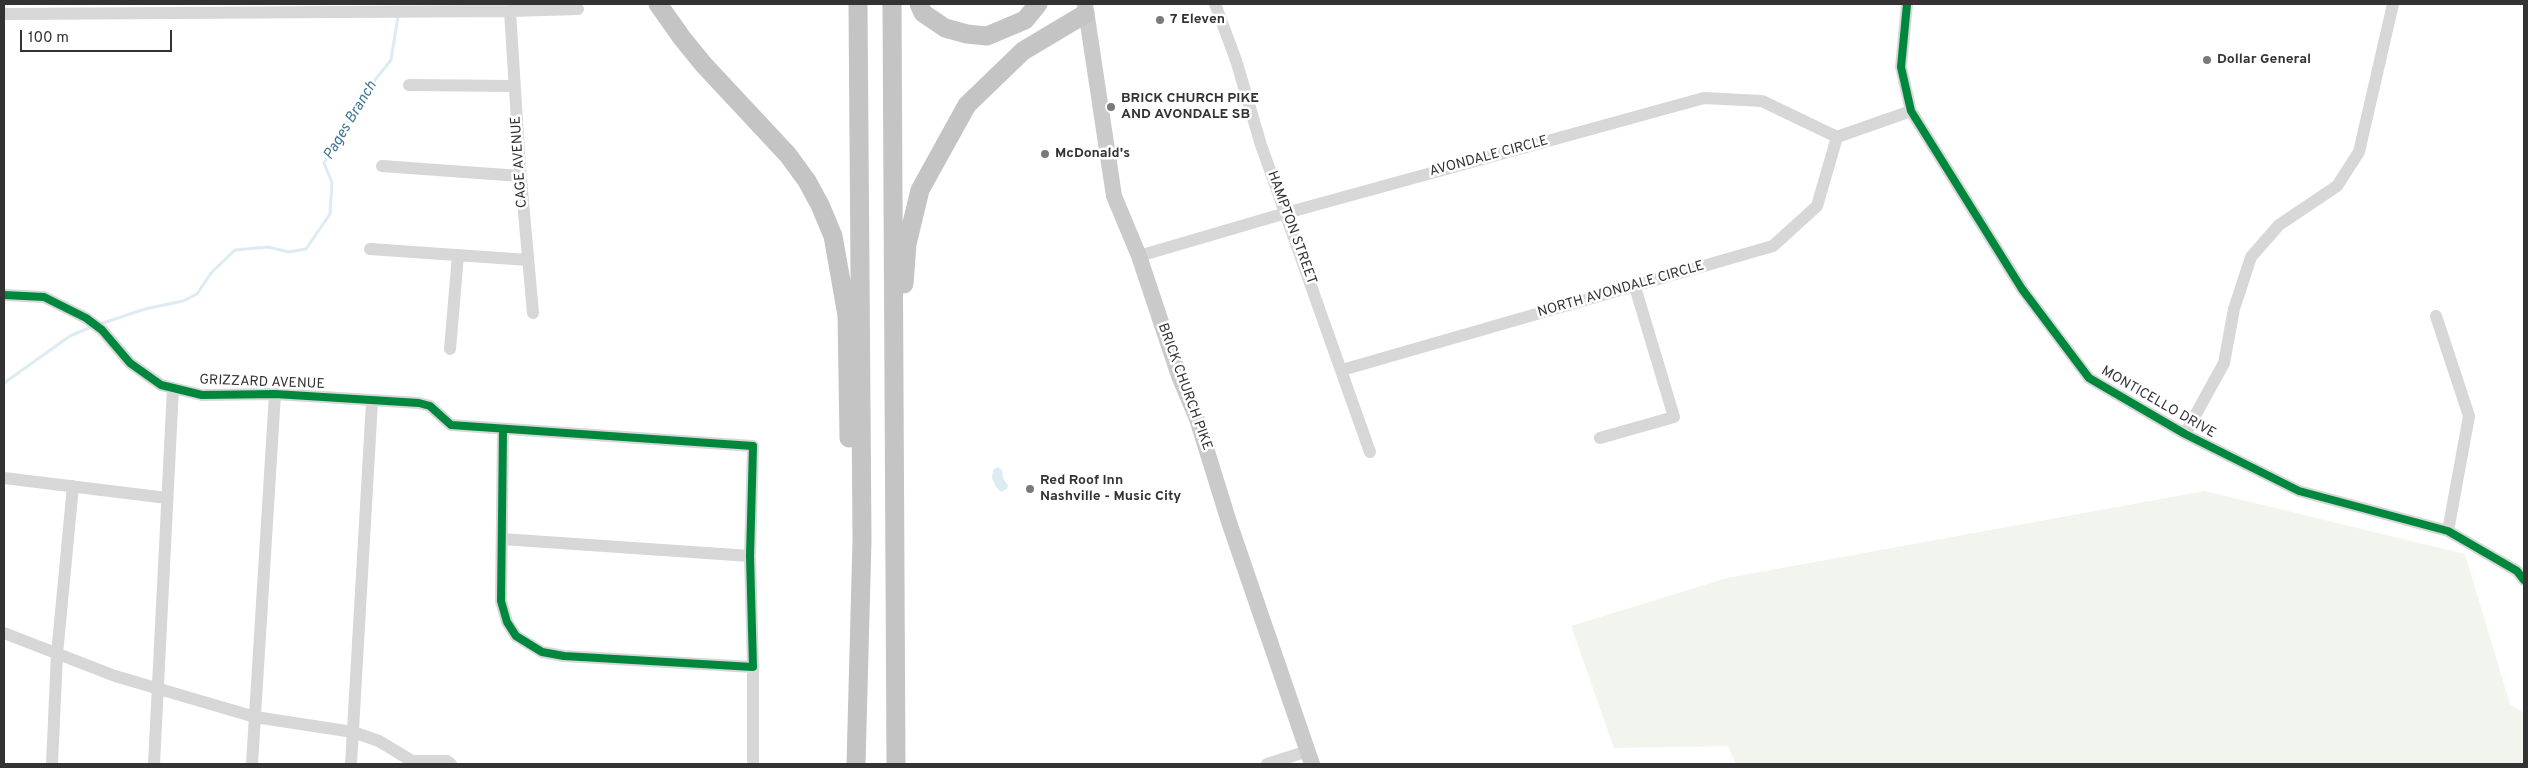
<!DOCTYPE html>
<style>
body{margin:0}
#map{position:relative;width:2528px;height:768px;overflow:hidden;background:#fff;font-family:Overpass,sans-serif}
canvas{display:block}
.frame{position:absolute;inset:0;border:5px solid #333;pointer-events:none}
.scale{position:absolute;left:20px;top:30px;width:152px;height:22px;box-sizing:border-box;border:2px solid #333;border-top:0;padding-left:6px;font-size:15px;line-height:18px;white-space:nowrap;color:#333;-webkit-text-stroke:4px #fff;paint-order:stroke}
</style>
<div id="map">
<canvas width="2528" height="768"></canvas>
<div class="frame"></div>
<div class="scale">100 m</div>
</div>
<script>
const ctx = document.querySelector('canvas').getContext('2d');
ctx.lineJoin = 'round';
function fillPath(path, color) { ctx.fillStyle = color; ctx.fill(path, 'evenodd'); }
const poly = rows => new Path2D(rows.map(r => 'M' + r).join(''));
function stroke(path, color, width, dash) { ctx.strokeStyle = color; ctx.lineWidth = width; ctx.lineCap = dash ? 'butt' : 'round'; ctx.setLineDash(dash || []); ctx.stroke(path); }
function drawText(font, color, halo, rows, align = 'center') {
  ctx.font = font + ' Overpass,sans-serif'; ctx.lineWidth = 5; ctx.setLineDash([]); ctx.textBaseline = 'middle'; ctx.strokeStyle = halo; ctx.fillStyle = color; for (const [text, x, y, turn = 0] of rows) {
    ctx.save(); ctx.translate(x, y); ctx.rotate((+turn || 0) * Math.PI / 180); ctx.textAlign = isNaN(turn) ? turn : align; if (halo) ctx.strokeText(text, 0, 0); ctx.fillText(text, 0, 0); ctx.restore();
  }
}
const green = poly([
 [2205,491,2465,554,2510,704,2524,713,2524,764,1736,764,1728,746,1614,748,1571,626,1727,578]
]);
const water = poly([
 [998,467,1002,470,1003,478,1008,486,1007,489,1001,492,996,487,992,478,993,470]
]);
const stream = poly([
 [100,324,145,309,183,301,197,294,211,273,235,250,268,247,289,252,306,249,330,214,332,183,324,163,363,95,391,60,398,16],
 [4,383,70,336,91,327]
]);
const minor = poly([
 [1215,4,1236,60,1261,145,1370,452],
 [1907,4,1901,67,1911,111,2022,289,2089,378,2185,434,2299,491,2448,531,2517,571,2524,580],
 [510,11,520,168,533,313],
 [4,14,510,11,578,9],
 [409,85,515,86],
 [1837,137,1911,111],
 [382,166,520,176],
 [370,249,528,260],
 [1139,256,1286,213,1704,98,1762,101,1837,137],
 [4,295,44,297,86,318,102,330,130,363,161,385,202,395,275,394,419,403,430,406,451,425,753,446,750,556,753,667,564,656,542,652,516,636,507,622,501,601,503,430],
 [2436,316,2469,416,2448,531],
 [450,349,458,255],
 [1342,370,1773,246,1817,206,1837,137],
 [2185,434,2224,363,2234,309,2251,257,2279,225,2337,186,2359,152,2393,4],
 [1600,438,1674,417,1635,287],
 [4,478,167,498],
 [502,539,750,556],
 [4,633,115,676,255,717,353,732,379,741,412,761,447,761,451,764],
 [753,667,753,764],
 [52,764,57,654,73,486],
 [154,764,173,388],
 [252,764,275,394],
 [351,764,372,402],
 [1267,764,1308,751]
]);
const major = poly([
 [1085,4,1114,196,1139,256,1179,376,1197,419,1229,522,1312,764]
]);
const highway = poly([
 [658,4,682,38,704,65,788,155,807,181,820,205,833,236,847,315,849,438],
 [892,4,896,764],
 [919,4,923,13,945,28,967,34,987,36,1025,20,1038,4],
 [904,284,907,244,920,190,967,105,1023,51,1085,14],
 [856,764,862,540,858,4]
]);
const cycleway = poly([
 [1907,4,1901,67,1911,111,2022,289,2089,378,2185,434,2299,491,2448,531,2517,571,2524,580],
 [4,295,44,297,86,318,102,330,130,363,161,385,202,395,275,394,419,403,430,406,451,425,753,446,750,556,753,667,564,656,542,652,516,636,507,622,501,601,503,430]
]);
const markers = [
 [1160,20,5,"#7a7a7a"],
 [2207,60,5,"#7a7a7a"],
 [1111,107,5,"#7a7a7a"],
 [1045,154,5,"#7a7a7a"],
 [1030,489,5,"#7a7a7a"]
];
const poiNames = [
 ["7 Eleven",1170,20],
 ["Dollar General",2217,60],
 ["BRICK CHURCH PIKE",1121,99],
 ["AND AVONDALE SB",1121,115],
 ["McDonald's",1055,154],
 ["Red Roof Inn",1040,481],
 ["Nashville - Music City",1040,497]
];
const streetNames = [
 ["AVONDALE CIRCLE",1489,157,-15],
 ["CAGE AVENUE",520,162,-94],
 ["HAMPTON STREET",1291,228,70],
 ["NORTH AVONDALE CIRCLE",1621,290,-16],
 ["GRIZZARD AVENUE",262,383,2],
 ["BRICK CHURCH PIKE",1184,387,70],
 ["MONTICELLO DRIVE",2158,403,30]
];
const waterNames = [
 ["Pages Branch",351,121,-59]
];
fillPath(green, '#f1f5ed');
fillPath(water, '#ddebf3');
stroke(stream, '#ddebf3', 3);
stroke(minor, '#d7d7d7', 12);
stroke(major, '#cacaca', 16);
stroke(highway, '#c4c4c4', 19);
stroke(cycleway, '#00873e', 8);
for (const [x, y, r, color] of markers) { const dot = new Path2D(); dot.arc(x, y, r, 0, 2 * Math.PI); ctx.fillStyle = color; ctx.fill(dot); stroke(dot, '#fff', 2); }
drawText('bold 14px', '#333', '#fff', poiNames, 'left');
drawText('14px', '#333', '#fff', streetNames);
drawText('italic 15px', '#3f7597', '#fff', waterNames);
</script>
